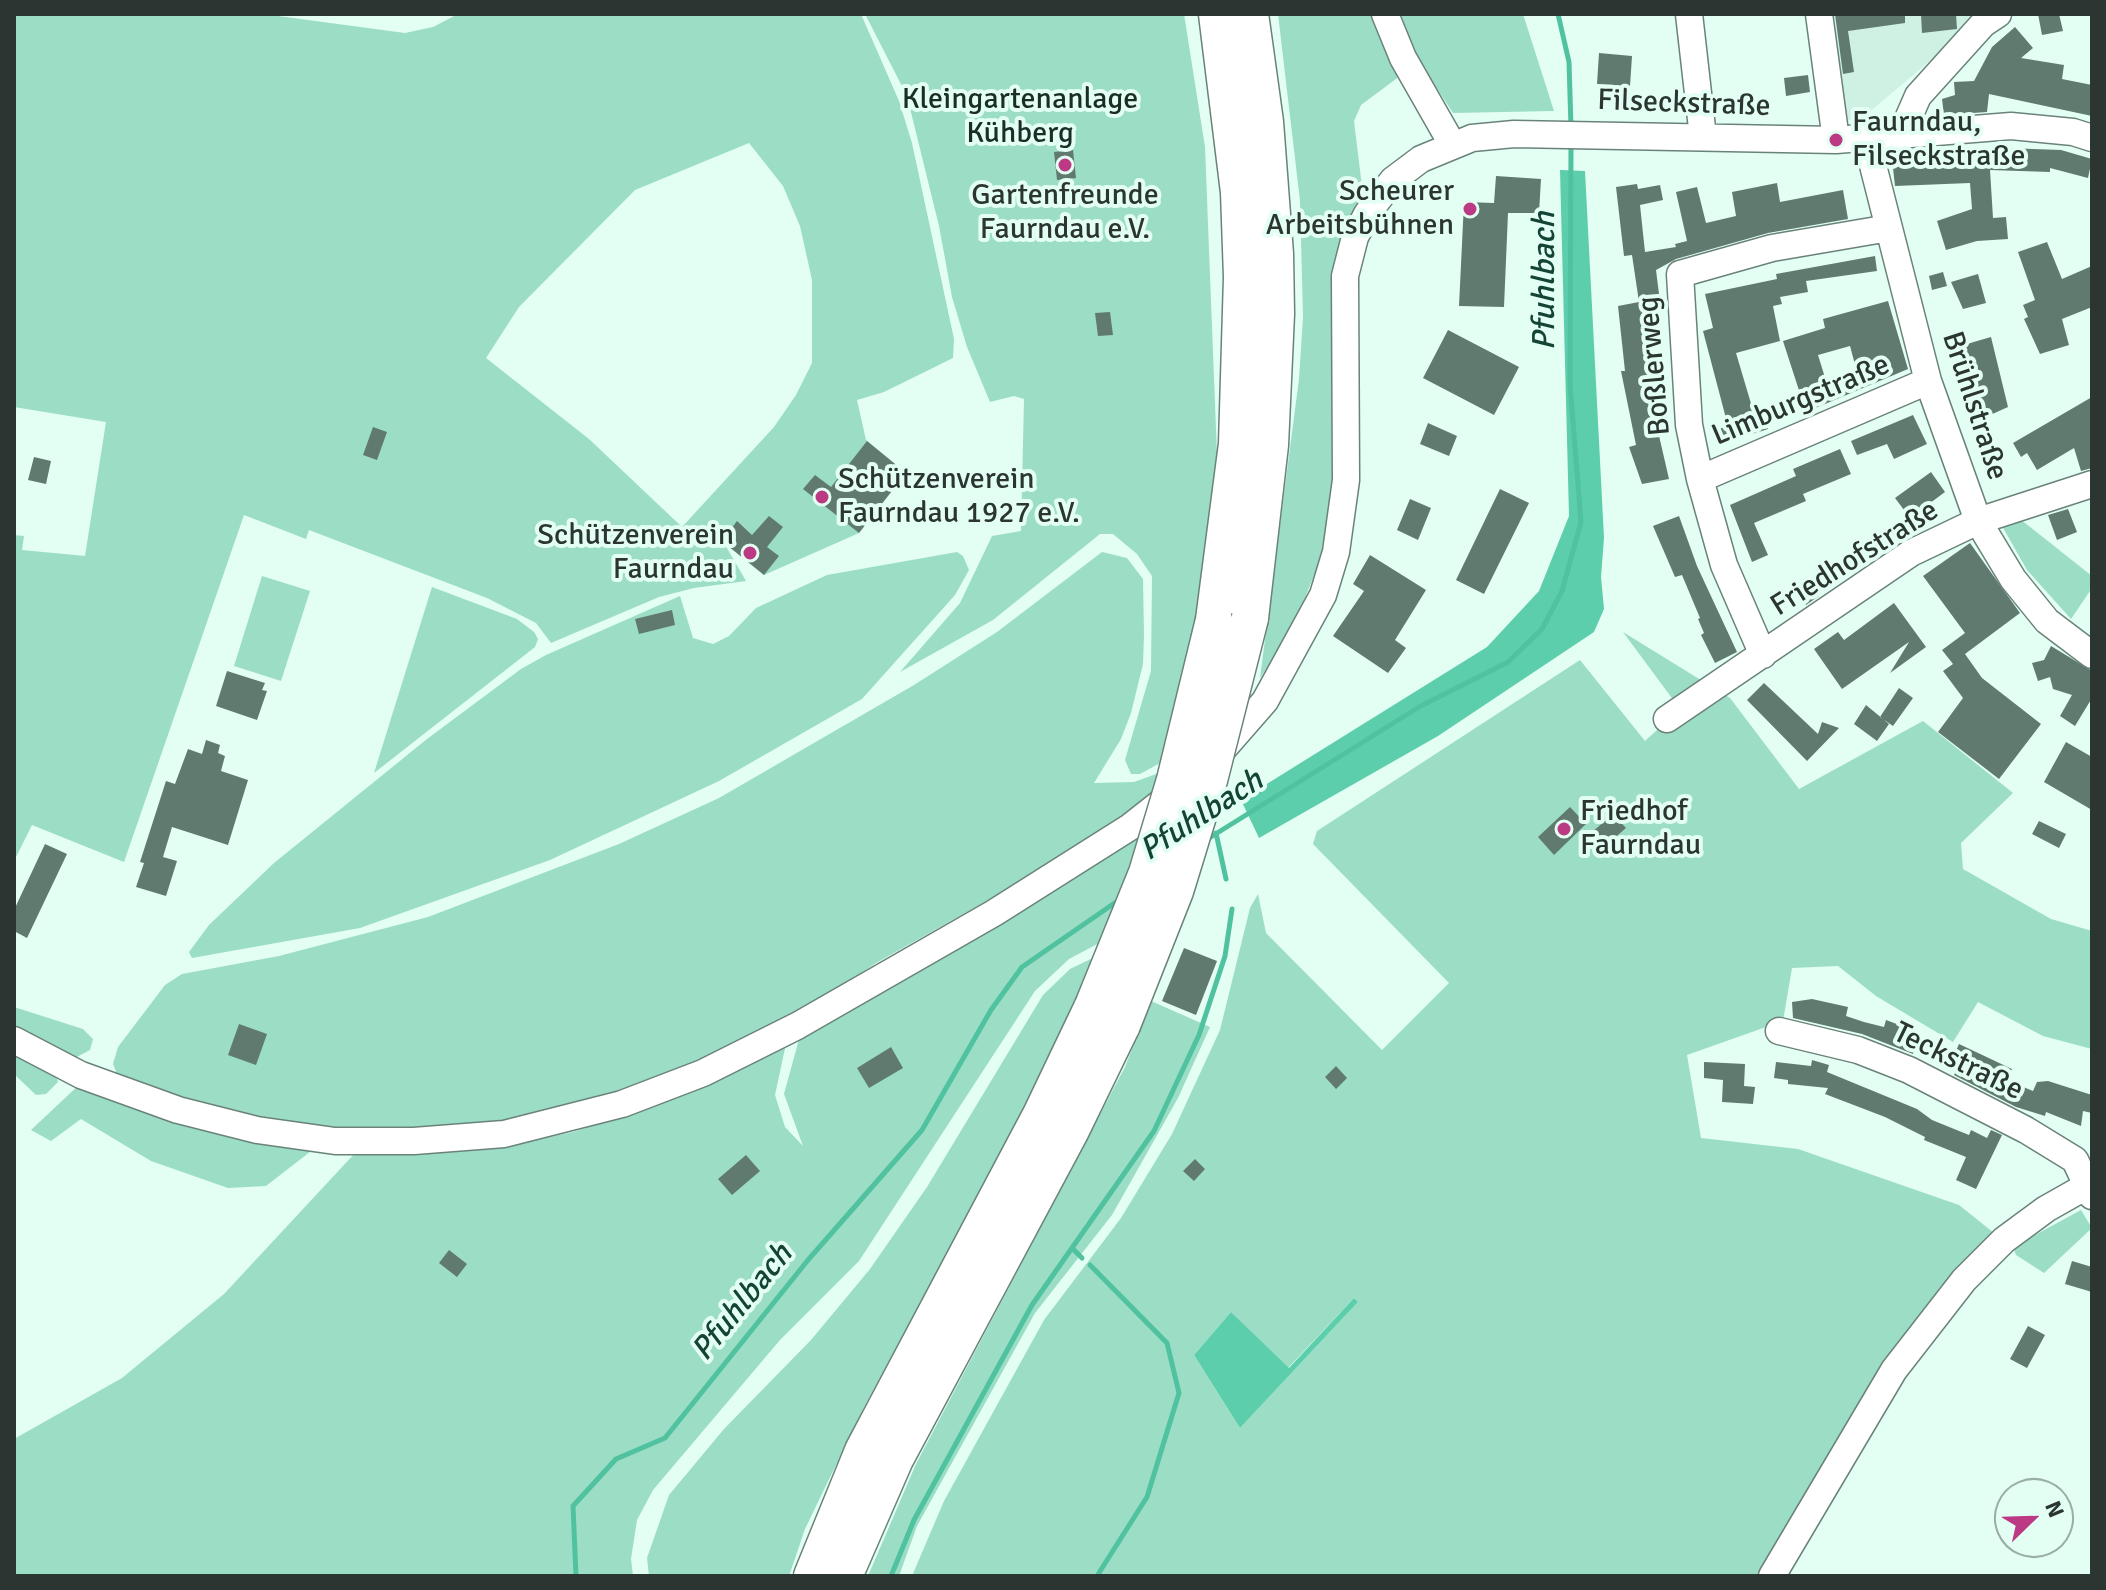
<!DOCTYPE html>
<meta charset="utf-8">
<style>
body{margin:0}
#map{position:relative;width:2106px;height:1590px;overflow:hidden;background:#e3fef3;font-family:Signika,sans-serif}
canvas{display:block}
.frame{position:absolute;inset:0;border:16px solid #2b3531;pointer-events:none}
.north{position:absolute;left:1994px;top:1478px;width:80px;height:80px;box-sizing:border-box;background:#e3fef3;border:2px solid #99aea5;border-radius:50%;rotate:67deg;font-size:22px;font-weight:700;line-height:32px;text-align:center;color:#2b3531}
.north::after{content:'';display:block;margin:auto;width:28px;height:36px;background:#bc3a83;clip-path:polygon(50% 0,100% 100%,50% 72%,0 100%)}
</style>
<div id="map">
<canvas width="2106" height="1590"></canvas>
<div class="frame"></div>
<div class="north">N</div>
</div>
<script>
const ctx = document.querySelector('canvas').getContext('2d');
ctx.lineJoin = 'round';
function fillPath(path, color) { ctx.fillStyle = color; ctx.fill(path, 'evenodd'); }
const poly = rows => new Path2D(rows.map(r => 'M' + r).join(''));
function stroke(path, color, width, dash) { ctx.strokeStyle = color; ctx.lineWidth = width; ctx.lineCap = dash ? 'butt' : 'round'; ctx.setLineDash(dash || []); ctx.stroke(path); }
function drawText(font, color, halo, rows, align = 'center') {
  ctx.font = font + ' Signika,sans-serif'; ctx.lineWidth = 8; ctx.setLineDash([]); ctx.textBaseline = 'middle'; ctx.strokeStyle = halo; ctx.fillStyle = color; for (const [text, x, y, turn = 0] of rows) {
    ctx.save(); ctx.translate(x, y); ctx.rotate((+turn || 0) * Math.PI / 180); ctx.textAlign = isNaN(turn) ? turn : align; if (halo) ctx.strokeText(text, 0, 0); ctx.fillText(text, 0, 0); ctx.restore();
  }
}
const built = poly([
 [1829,14,1979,14,1937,55,1861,119,1844,121]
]);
const green = poly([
 [14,14,263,14,405,33,433,27,458,14,861,14,899,101,912,143,954,339,953,358,884,392,857,400,866,440,906,473,859,533,764,575,724,543,746,581,694,588,659,597,551,643,536,623,487,598,309,530,306,539,244,515,124,862,32,825,14,861,14,535,24,536,22,550,85,556,106,422,14,407],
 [749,143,783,186,800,226,812,280,812,363,796,395,774,427,682,527,589,439,486,358,519,307,635,190],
 [865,14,1184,14,1205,147,1217,455,1206,566,1179,702,1162,762,1140,774,1131,774,1125,760,1151,671,1152,576,1137,554,1113,534,1100,534,993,620,900,672,960,603,992,536,1021,531,1024,399,1014,396,990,402,967,347,952,297,939,226,907,96],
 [1278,14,1374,14,1400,76,1361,105,1354,121,1363,195,1343,234,1337,476,1328,540,1291,633,1260,678,1299,379,1303,317,1300,201],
 [1401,14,1523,14,1554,111,1453,113,1411,49],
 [2020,519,2092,576,2092,588,2071,619,2027,570,2002,526],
 [957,552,963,556,969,570,955,595,862,699,719,781,550,860,360,928,192,958,189,952,209,925,274,863,427,739,521,669,546,655,680,596,693,638,713,644,729,636,756,608,827,575],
 [1102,552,1127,558,1143,579,1144,635,1143,664,1131,713,1121,739,1094,783,1134,782,1159,773,1151,800,1061,859,876,963,796,1017,624,1095,504,1123,416,1132,336,1132,250,1120,120,1081,113,1064,118,1047,165,985,182,974,279,956,428,917,619,844,719,798,914,685,997,632],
 [262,576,310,591,281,681,234,666],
 [432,587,517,619,534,632,538,639,535,647,374,773],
 [1623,632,1730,698,1799,789,1923,721,2013,793,1961,843,1963,869,2051,919,2092,931,2092,1049,2043,1036,1978,1002,1953,1042,1876,996,1838,966,1792,968,1783,1021,1687,1055,1701,1138,1798,1149,1959,1205,1994,1233,1772,1576,912,1576,944,1501,1044,1320,1121,1218,1172,1134,1220,1030,1250,908,1258,894,1266,933,1382,1050,1449,983,1313,844,1317,831,1580,660,1645,741,1680,709],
 [1354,1298,1358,1302,1240,1428,1194,1355,1231,1312,1288,1368],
 [1144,826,1103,941,1069,959,1035,991,859,1261,780,1340,653,1490,637,1520,631,1559,633,1576,14,1576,14,1439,122,1378,224,1294,356,1152,504,1147,573,1132,621,1117,787,1039,775,1095,785,1127,803,1146,784,1094,801,1032],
 [1095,957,1022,1113,863,1409,805,1529,789,1576,649,1576,647,1558,669,1495,724,1429,811,1340,870,1269,927,1187,1043,995,1070,969],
 [1151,1001,1210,1027,1178,1098,1112,1215,1035,1313,917,1526,899,1576,868,1576,916,1464,1125,1067],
 [14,1007,83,1029,93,1039,90,1050,73,1059,14,1029],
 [14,1046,54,1071,58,1082,46,1094,36,1095,14,1074],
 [81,1083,315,1148,266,1186,228,1188,151,1161,81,1119,51,1141,31,1130],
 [2081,1210,2092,1228,2044,1273,2016,1255,2013,1247]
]);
const forest = poly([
 [1560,170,1585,171,1604,538,1601,577,1604,609,1594,632,1438,736,1259,838,1241,800,1487,647,1539,591,1569,516],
 [1354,1298,1358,1302,1240,1428,1194,1355,1231,1312,1289,1368]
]);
const stream = poly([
 [1558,14,1569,62,1571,128],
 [1216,833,1226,879],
 [1206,840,1419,707,1508,662,1542,629,1562,591,1581,522,1570,384,1571,142],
 [1074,1250,1082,1258],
 [1090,1265,1167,1343,1179,1393,1147,1497,1097,1576],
 [576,1576,573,1506,616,1459,665,1438,808,1260,922,1130,991,1010,1022,967,1119,900],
 [891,1576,914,1520,1032,1305,1154,1131,1199,1035,1225,956,1232,909]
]);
const building = poly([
 [1835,14,1905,14,1905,23,1848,31,1854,72,1843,74],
 [1921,14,1956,14,1957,29,1922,33],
 [2038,14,2059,14,2063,31,2042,35],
 [2015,27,2033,48,2021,58,2064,65,2062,79,2092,85,2092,116,1989,94,1987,112,1944,115,1942,99,1955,95,1954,82,1974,81,1992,47],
 [1599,53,1632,56,1630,86,1597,84],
 [1808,75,1810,92,1786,96,1784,78],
 [2005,148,2061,150,2092,159,2088,178,2050,168,2050,172,1990,170,1993,218,2006,217,2008,239,1977,241,1946,250,1937,221,1972,209,1970,183,1895,186,1892,159,2004,151],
 [1073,150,1076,178,1057,180,1054,152],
 [1496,176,1541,179,1539,213,1508,213,1504,307,1459,306,1464,202,1494,203],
 [1777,183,1780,202,1843,190,1848,219,1768,233,1676,259,1656,270,1660,302,1650,303,1660,413,1654,414,1669,479,1642,484,1629,447,1636,445,1621,371,1625,371,1618,306,1639,302,1632,255,1624,256,1616,187,1637,184,1638,189,1660,185,1663,200,1640,205,1645,252,1676,247,1675,244,1687,241,1676,192,1697,187,1706,223,1736,216,1732,192],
 [2047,242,2062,279,2092,266,2092,307,2062,319,2069,345,2040,354,2024,319,2028,317,2023,305,2035,300,2018,252],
 [1875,256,1877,271,1806,281,1808,292,1780,297,1782,304,1773,306,1780,341,1736,353,1755,417,1763,415,1768,429,1721,444,1716,430,1728,426,1703,331,1713,328,1705,294,1777,279,1776,274],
 [1943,272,1947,286,1932,290,1929,276],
 [1978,274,1986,303,1963,309,1951,282],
 [1888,301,1908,369,1806,412,1783,341,1825,328,1823,319],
 [1850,346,1857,372,1827,384,1818,355],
 [1110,312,1113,335,1098,336,1095,313],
 [1448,330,1519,367,1494,415,1423,378],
 [1991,337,2008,407,1979,420,1960,346],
 [2092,397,2092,468,2081,471,2074,448,2037,470,2027,453,2021,457,2013,443],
 [1913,415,1927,444,1894,459,1887,444,1857,455,1851,441],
 [1428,423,1457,436,1449,456,1420,444],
 [373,427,387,432,377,460,363,455],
 [867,441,906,473,859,533,803,489,815,475,831,487],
 [1840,449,1851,474,1803,494,1806,501,1754,523,1768,555,1752,562,1730,505,1796,476,1793,469],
 [34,457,51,461,46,484,28,480],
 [1931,472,1945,492,1910,518,1895,498],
 [1500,489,1529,503,1484,594,1456,580],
 [1410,499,1431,508,1418,540,1397,530],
 [2068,509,2077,532,2057,540,2048,515],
 [769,516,783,527,767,547,779,556,764,575,722,541,737,521,752,535],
 [1679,516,1697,566,1737,652,1715,663,1701,635,1704,633,1698,619,1700,618,1682,575,1675,577,1653,526],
 [1970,543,2020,613,1965,654,1982,678,2041,724,1999,779,1938,732,1963,698,1943,671,1953,664,1942,650,1965,633,1923,576],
 [1370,555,1426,590,1395,640,1406,648,1388,673,1333,636,1364,591,1353,584],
 [1811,580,1819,596,1806,605,1797,587],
 [1894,603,1926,647,1890,673,1909,642,1842,689,1814,649,1838,632,1844,640],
 [672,610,675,625,639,634,635,619],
 [2051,646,2092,671,2092,698,2075,726,2060,716,2072,695,2053,689,2050,677,2038,681,2032,663,2044,660],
 [227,671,265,683,262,690,267,691,257,720,216,706],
 [1764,683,1818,734,1822,722,1839,728,1807,761,1747,700],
 [1899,688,1913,698,1893,726,1880,717],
 [1866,705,1889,724,1877,741,1854,724],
 [206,740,220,745,218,753,225,756,221,771,248,780,228,845,172,827,163,857,177,861,166,896,136,887,144,863,140,862,166,781,175,784,188,749,202,754],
 [2066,742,2092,757,2092,810,2044,782],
 [1570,807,1586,824,1554,855,1538,837],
 [1613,814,1626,828,1597,853,1584,839],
 [2039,821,2066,834,2059,848,2032,834],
 [45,844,67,854,27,938,14,931,14,910],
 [1184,948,1217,961,1196,1015,1162,1001],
 [1812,999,1848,1007,1846,1016,1864,1022,1884,1027,1886,1020,1921,1033,1913,1054,1862,1034,1793,1018,1792,1002],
 [239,1024,267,1034,256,1065,228,1055],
 [1959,1044,2012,1069,2006,1080,2033,1091,2037,1082,2048,1081,2092,1095,2092,1113,2083,1111,2081,1126,2046,1112,2045,1116,2016,1107,1954,1075,1959,1066,1951,1062],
 [891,1047,903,1068,869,1088,857,1068],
 [1812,1060,1829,1065,1827,1072,1917,1109,1932,1120,1969,1135,1971,1130,1987,1138,1991,1130,2002,1135,1976,1189,1956,1180,1966,1157,1924,1140,1925,1137,1885,1117,1825,1094,1828,1088,1788,1084,1788,1080,1774,1078,1776,1062,1811,1066],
 [1704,1062,1745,1064,1744,1086,1755,1087,1753,1104,1722,1102,1723,1080,1704,1078],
 [1336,1066,1347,1078,1336,1089,1325,1077],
 [746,1155,760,1171,732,1195,718,1179],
 [1195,1159,1205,1169,1194,1181,1183,1171],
 [449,1250,467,1264,457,1277,439,1263],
 [2072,1261,2092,1267,2092,1292,2065,1284],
 [2028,1326,2045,1335,2027,1368,2010,1359]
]);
const minor = poly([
 [1385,14,1403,58,1452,144],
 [1689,14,1703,137],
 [1819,14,1836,140],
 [1901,135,1918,96,1983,24,1998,14],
 [1866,138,1928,381,1978,521,2013,579,2047,621,2092,655],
 [1700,479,1928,381],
 [1763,655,1724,565,1700,479,1689,425,1680,274,1772,248,1889,228],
 [1667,719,1911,553,1978,521,2092,484],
 [1217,756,1265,701,1323,595,1336,552,1346,480,1345,276,1355,237,1367,214,1393,180,1421,159,1472,138,1514,134,1836,140,2011,126,2073,132,2092,138],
 [1779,1031,1858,1050,1909,1070,2026,1130,2075,1160,2092,1196],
 [14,1040,81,1075,178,1110,257,1130,335,1141,414,1141,504,1134,622,1104,703,1073,797,1026,994,913,1130,827,1172,794],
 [1772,1576,1894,1370,1964,1280,2004,1240,2046,1209,2092,1183]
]);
const highway = poly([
 [1250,618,1270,445,1276,314,1275,254,1265,122,1250,14],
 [1214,620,1237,444,1242,277,1239,192,1217,14],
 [812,1576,863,1451,1041,1115,1093,1006],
 [844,1576,895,1459,1071,1130,1122,1025]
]);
const highwayBridge = poly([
 [1093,1006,1147,873,1175,780,1214,620],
 [1122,1025,1175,891,1209,780,1250,618]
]);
const markers = [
 [1836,140,8,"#bc3a83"],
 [1065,165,8,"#bc3a83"],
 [1470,209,8,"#bc3a83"],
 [822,497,8,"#bc3a83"],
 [750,553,8,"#bc3a83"],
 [1564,829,8,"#bc3a83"]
];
const parkNames = [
 ["Kleingartenanlage",1020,100],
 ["Kühberg",1020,134]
];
const streetNames = [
 ["Filseckstraße",1684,104,2],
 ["Boßlerweg",1655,366,-95],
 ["Limburgstraße",1801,401,-23],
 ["Brühlstraße",1974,406,72],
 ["Friedhofstraße",1855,559,-32],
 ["Teckstraße",1958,1062,26]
];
const poiNames = [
 ["Faurndau,",1852,123],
 ["Filseckstraße",1852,157],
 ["Scheurer",1454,192,"right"],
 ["Arbeitsbühnen",1454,226,"right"],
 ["Gartenfreunde",1065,196,"center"],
 ["Faurndau e.V.",1065,230,"center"],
 ["Schützenverein",838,480],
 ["Faurndau 1927 e.V.",838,514],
 ["Schützenverein",734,536,"right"],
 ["Faurndau",734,570,"right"],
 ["Friedhof",1580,812],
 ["Faurndau",1580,846]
];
const waterNames = [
 ["Pfuhlbach",1546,281,-90],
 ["Pfuhlbach",1202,816,-33],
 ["Pfuhlbach",743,1303,-51]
];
fillPath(built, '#cef1e4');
fillPath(green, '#9cddc5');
fillPath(forest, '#5dceab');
stroke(stream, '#50c29f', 5);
fillPath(building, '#617a70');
stroke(minor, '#6a837a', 29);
stroke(highway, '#6a837a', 39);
stroke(minor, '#fff', 26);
stroke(highway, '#fff', 36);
stroke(highwayBridge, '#6a837a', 39, []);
stroke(highwayBridge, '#fff', 36);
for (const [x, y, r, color] of markers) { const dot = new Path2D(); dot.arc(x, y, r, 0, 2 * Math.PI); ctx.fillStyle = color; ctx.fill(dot); stroke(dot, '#e3fef3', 3); }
drawText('30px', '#1a2e27', '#e3fef3', parkNames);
drawText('30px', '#2b3531', '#e3fef3', streetNames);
drawText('30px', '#2b3531', '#e3fef3', poiNames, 'left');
drawText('italic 32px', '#134436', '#e3fef3', waterNames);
</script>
